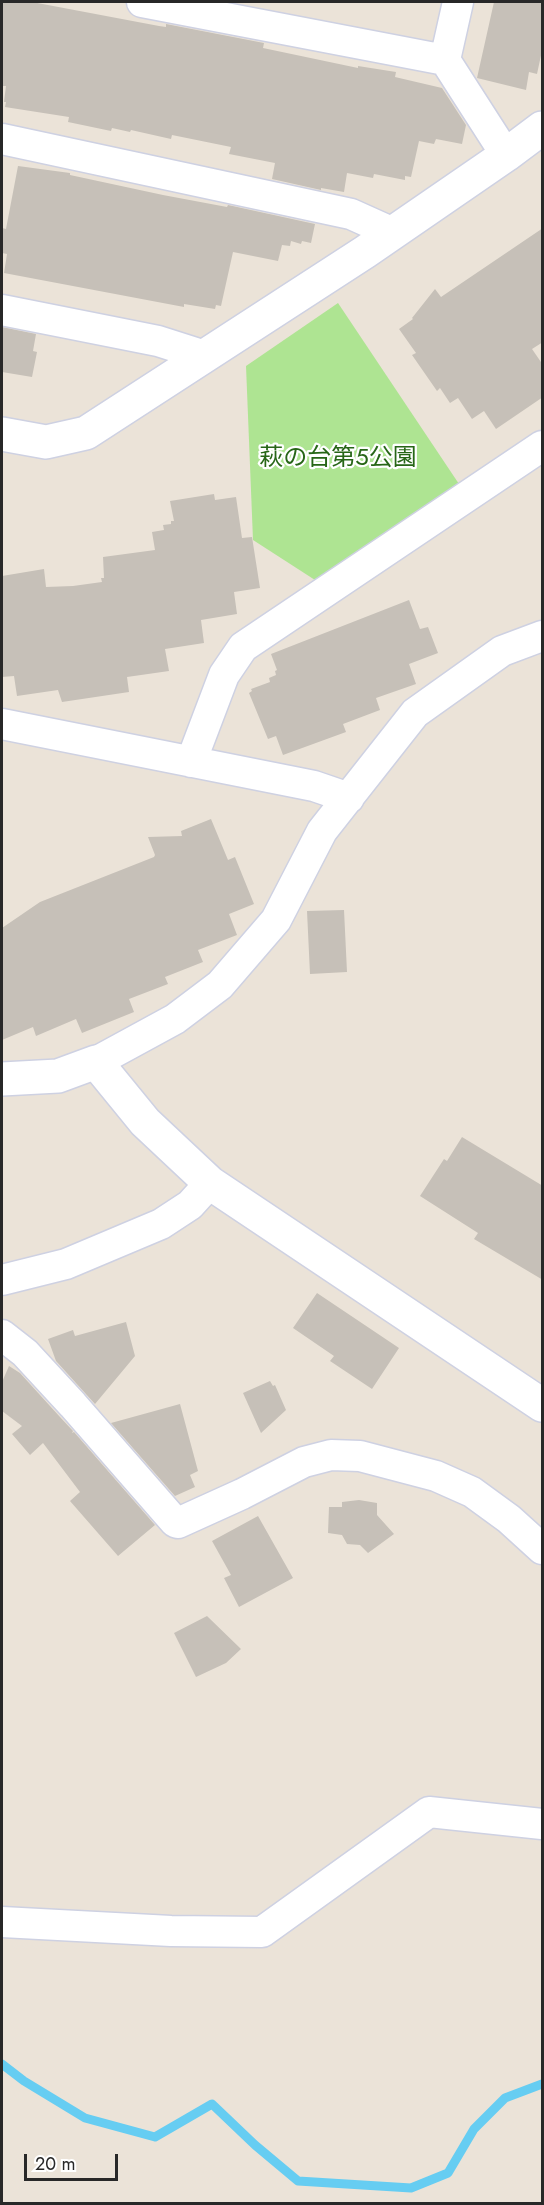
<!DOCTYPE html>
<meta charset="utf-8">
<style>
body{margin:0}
#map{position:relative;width:544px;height:2205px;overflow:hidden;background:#ebe3d8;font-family:Jost,sans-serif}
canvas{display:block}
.frame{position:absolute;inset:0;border:3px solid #282828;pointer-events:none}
.scale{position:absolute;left:24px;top:2154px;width:94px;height:27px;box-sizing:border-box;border:3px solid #282828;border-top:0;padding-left:8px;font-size:18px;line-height:21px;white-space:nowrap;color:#282828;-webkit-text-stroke:4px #fff;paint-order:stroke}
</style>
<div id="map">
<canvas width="544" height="2205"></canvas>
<div class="frame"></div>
<div class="scale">20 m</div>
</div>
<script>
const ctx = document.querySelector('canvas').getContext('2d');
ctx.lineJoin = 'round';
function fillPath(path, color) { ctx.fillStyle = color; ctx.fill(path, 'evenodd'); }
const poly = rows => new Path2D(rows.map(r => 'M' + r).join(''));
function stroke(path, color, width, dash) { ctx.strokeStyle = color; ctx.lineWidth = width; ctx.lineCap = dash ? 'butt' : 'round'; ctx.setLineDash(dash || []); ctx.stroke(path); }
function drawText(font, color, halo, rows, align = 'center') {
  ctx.font = font + ' Jost,"Noto Sans JP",sans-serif'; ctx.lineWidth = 4.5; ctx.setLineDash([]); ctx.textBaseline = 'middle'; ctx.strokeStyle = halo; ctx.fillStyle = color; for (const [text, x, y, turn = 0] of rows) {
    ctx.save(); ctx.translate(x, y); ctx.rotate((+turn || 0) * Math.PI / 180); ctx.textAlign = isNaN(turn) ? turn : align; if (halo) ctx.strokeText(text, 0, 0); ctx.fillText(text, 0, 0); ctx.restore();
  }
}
const green = poly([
 [338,303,459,484,315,580,253,540,246,366]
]);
const stream = poly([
 [2,2064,24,2081,85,2118,155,2137,212,2104,255,2145,298,2181,411,2188,448,2173,474,2129,505,2098,542,2084]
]);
const building = poly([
 [2,2,32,2,159,26,166,27,166,24,264,43,263,48,358,68,358,66,396,72,395,77,442,88,466,125,462,144,436,139,434,144,419,141,411,177,405,176,405,180,374,174,373,178,347,173,344,192,321,188,321,190,272,179,275,163,229,154,231,147,172,135,171,139,131,130,130,132,112,128,111,131,68,122,69,117,5,107,6,102,4,102,6,86,2,86],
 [494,2,543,2,543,46,537,74,529,72,526,90,477,78],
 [18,166,70,173,70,175,163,195,227,207,228,205,315,224,311,243,302,241,301,244,291,241,290,246,282,245,278,261,233,252,221,306,216,305,215,309,184,304,184,307,4,273,7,254,2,253,2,228,6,229],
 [543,228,543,342,532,349,543,365,543,397,496,429,484,411,472,419,458,398,450,403,440,388,437,391,412,355,416,353,399,329,413,319,412,318,435,289,441,297],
 [2,327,36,334,33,351,37,352,32,377,2,372],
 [214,494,215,500,236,497,242,538,252,537,260,588,234,592,237,614,201,620,204,643,165,649,169,671,127,677,129,692,62,702,58,690,17,696,14,676,2,677,2,576,44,569,46,587,73,586,102,582,101,578,104,578,103,557,155,550,152,532,164,530,163,525,171,524,171,521,174,521,170,501],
 [409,600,420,629,428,627,438,653,409,664,416,684,376,698,380,710,343,724,346,732,283,755,276,736,268,739,249,693,252,691,251,689,270,682,269,678,276,675,275,671,277,670,271,654],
 [211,819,228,860,235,857,254,904,229,914,237,935,198,950,203,962,165,977,168,984,129,999,134,1012,82,1033,76,1019,36,1036,33,1027,2,1040,2,928,40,902,154,857,155,855,148,837,182,836,181,831],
 [344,910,347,972,310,974,307,911],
 [462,1137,543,1186,543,1280,474,1239,478,1233,420,1196,444,1159,447,1161],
 [317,1293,399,1348,372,1389,330,1361,334,1356,293,1328],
 [126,1322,135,1356,95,1404,56,1361,48,1339,73,1330,75,1336],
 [9,1366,20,1373,60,1417,73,1431,72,1433,74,1432,155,1525,118,1556,70,1501,80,1492,43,1443,30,1455,12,1434,22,1426,2,1411,2,1382],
 [270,1381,273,1386,275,1385,286,1410,261,1433,243,1393],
 [180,1404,198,1471,190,1475,195,1487,175,1496,111,1423],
 [359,1500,377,1503,377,1515,394,1534,368,1553,360,1545,347,1544,342,1535,328,1533,329,1507,342,1507,342,1502],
 [258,1516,293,1578,239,1607,224,1578,231,1575,212,1541],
 [207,1616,241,1649,226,1663,196,1677,174,1633]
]);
const street = poly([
 [142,2,445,60],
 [458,2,445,60,506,155],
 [2,139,351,214,391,232],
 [2,310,158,341,205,356],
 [2,724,314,786,349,798],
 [191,762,224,675,243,647,542,446],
 [96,1062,175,1019,220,985,276,920,322,831,415,713,502,651,542,636],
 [2,1280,66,1264,161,1224,190,1205,210,1183],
 [2,1335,25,1353,73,1405,175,1522,178,1523,242,1494,304,1462,331,1455,360,1456,436,1476,472,1492,509,1519,542,1549],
 [2,1922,171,1931,262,1932,429,1812,542,1824]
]);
const secondary = poly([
 [2,434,46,442,86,433,365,252,506,155,542,128],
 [2,1079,58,1076,96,1062,145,1122,210,1183,542,1405]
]);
const parkNames = [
 ["萩の台第5公園",338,459]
];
fillPath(green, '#aee492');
stroke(stream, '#66cdf2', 9);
fillPath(building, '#c6c0b8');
stroke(street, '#ced1e2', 33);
stroke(secondary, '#ced1e2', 36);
stroke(street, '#fff', 30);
stroke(secondary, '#fff', 33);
drawText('24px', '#276617', '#fff', parkNames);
</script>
